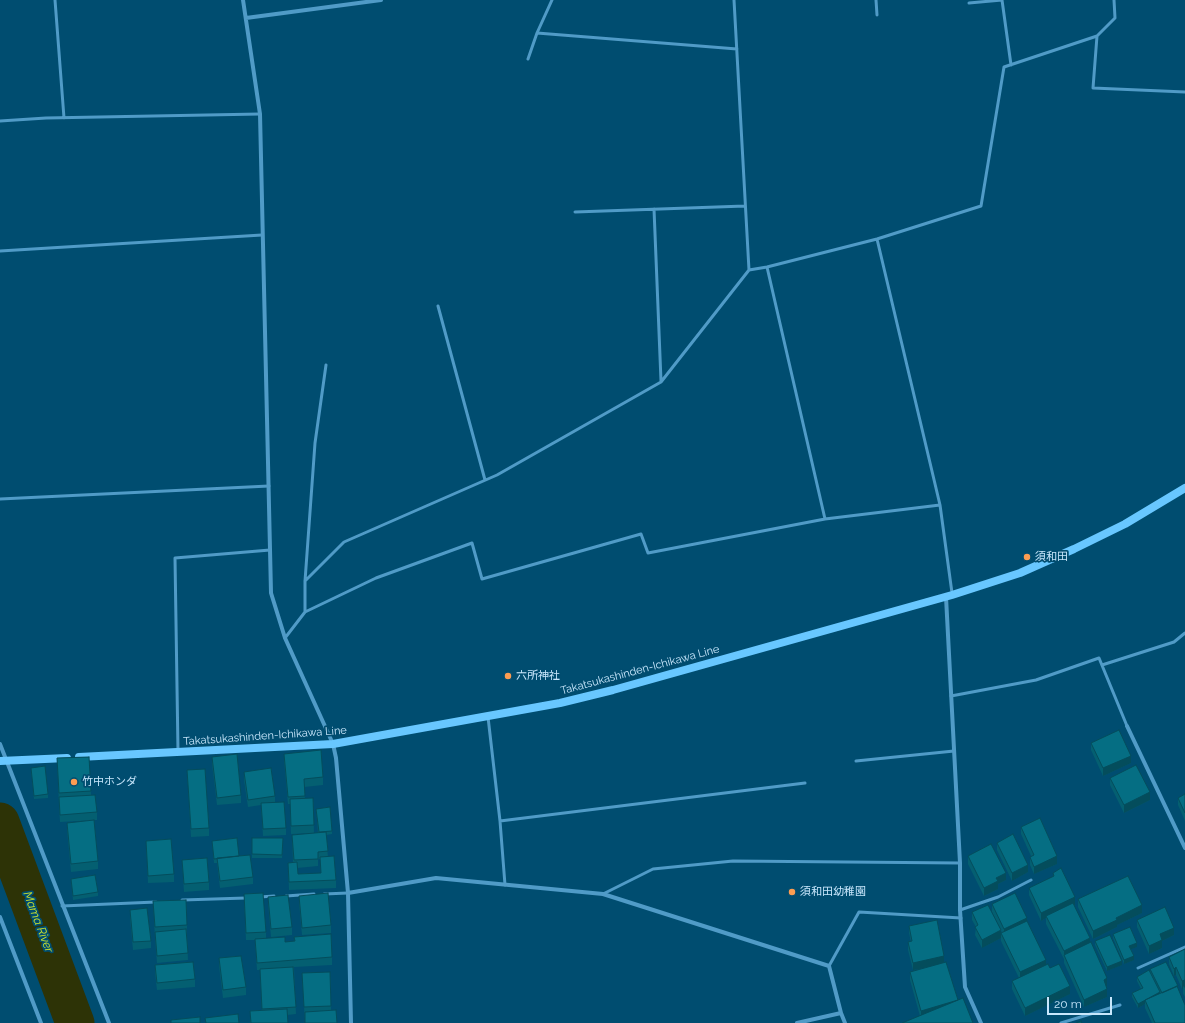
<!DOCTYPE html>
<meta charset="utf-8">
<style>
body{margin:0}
#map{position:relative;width:1185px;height:1023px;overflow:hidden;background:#004d70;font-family:Raleway,sans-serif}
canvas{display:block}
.scale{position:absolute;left:1047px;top:997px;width:65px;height:18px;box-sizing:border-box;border:2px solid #c8e7fc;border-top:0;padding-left:5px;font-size:12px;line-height:14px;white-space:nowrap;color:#c8e7fc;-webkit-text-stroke:3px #004d70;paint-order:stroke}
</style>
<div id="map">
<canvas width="1185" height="1023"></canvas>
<div class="scale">20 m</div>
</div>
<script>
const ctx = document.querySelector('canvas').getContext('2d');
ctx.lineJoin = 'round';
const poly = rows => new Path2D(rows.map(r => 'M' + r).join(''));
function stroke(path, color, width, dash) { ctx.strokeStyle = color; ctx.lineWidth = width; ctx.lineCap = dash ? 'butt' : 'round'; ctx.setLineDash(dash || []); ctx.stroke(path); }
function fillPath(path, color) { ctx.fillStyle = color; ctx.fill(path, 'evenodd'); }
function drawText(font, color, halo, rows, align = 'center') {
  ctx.font = font + ' Raleway,"Noto Sans JP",sans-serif'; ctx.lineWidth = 3.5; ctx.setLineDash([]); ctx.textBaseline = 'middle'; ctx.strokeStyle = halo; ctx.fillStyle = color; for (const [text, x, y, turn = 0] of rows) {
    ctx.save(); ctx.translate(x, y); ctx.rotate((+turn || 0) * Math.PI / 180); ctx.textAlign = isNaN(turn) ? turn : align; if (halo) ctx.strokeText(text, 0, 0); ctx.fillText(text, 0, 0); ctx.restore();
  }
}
const river = poly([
 [0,822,75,1023]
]);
const lane = poly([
 [55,0,64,118],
 [734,0,749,270],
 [876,0,877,15],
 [969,3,1002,0,1011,65],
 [537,33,737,49],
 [1097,36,1093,88,1185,92],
 [528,59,537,33,552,0],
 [0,121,46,118,260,114],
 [654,209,661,381],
 [575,212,745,206],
 [877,239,940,505,952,593],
 [0,251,262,235],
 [767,267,825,519],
 [438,306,485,480],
 [0,499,269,486],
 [305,581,344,542,497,475,661,382,749,270,767,267,877,239,981,206,1004,67,1097,36,1115,18,1114,0],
 [305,612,376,578,472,543,482,579,641,534,648,553,825,519,940,505],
 [285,638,305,612,305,581,315,443,326,365],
 [1102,665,1174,642,1185,633],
 [951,696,1036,680,1099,658,1127,726],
 [488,717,500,821,505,885],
 [178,751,175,558,270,550],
 [856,761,954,751],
 [500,821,805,783],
 [324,894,348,893],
 [603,894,653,869,733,861,960,863],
 [286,896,314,894],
 [260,897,274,896],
 [182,900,246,898],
 [62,906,156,902],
 [960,910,998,897,1031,880],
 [829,966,859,912,961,918],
 [1138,968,1185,947],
 [1061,1023,1120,1005]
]);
const street = poly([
 [243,0,260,114,271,593,285,638,333,744,336,758,348,893,351,1023],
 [246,18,381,0],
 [946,597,960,863,960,910,965,987,981,1023],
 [1127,726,1185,848],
 [0,744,109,1023],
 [348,893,436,878,603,894,829,966,841,1013,845,1023],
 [0,917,41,1023],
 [797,1023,841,1013]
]);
const secondary = poly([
 [79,757,333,744,560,703,613,690,952,595,1020,573,1074,549,1125,524,1185,488],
 [0,761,67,758]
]);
const wall = poly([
 [1091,743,1131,763,1103,776,1091,750],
 [284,754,323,777,323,785,304,787,305,798,313,798,314,833,291,834,290,804,288,804,284,761],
 [89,757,91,795,97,812,97,820,60,822,59,805,57,758],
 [212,757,241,795,241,803,217,805,212,764],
 [31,768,48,794,48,798,34,799],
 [187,770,209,828,209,836,191,837],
 [244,772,275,796,275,802,286,828,286,835,263,836,261,805,248,807,244,780],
 [1110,778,1150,800,1124,813,1110,785],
 [1185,794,1185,821,1178,805,1178,798],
 [316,809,332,831,332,834,326,835,328,857,336,880,336,888,289,890,288,863,293,863,292,835,318,833],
 [318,859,320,859,321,873,298,874,297,868,318,866],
 [67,823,98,861,98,869,71,872,67,830],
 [1021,827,1057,864,1034,874,1030,865,1030,857,1031,856,1021,834],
 [252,838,283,838,282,858,252,858],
 [146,841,174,874,174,882,148,883],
 [212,841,239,856,253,877,253,884,220,888,217,863,214,863],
 [997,843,1028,872,1012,881,997,850],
 [968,856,1006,880,998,884,998,889,984,896,968,864],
 [182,860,209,882,209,890,184,892],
 [1053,873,1075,905,1074,905,1090,943,1107,986,1106,986,1107,997,1084,1007,1064,963,1064,959,1046,924,1046,918,1041,921,1029,895,1029,888,1053,877],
 [71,879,98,892,98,896,73,900],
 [244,894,266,932,266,938,285,942,294,942,294,937,332,957,332,965,294,967,296,1014,287,1015,288,1023,250,1023,250,1011,262,1010,260,970,257,970,255,940,246,940],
 [299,896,331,925,331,933,302,935,299,903],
 [268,897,292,927,292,935,271,937,268,904],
 [1078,899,1142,913,1117,925,1117,927,1093,939,1078,907],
 [153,901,187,925,187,933,188,960,157,963,155,939],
 [992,904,1027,921,1046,965,1050,968,1070,994,1025,1016,1012,989,1012,981,1019,978,1001,941,1001,933,1002,933,1001,930,1001,938,982,948,975,935,976,927,972,920,972,912,1001,930,992,912],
 [130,910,151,941,151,948,133,950,130,918],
 [1137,920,1174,935,1162,941,1162,948,1149,954,1137,927],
 [909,926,944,962,958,1001,920,1016,910,980,910,972,927,967,913,970,908,950,908,942,911,942,909,933],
 [1113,934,1137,947,1131,949,1134,960,1124,964,1113,938],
 [1095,941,1122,965,1107,971,1095,945],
 [1185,949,1185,997,1183,994,1183,989,1182,989,1176,975,1174,976,1169,964,1169,957],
 [219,958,246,987,246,995,223,998,219,966],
 [155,965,195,979,195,987,157,990,155,973],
 [1150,969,1178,989,1185,1023,1152,1023,1145,1008,1145,1004,1138,1008,1132,997,1132,993,1141,989,1137,981,1137,977,1158,989,1150,973],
 [330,972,331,1010,337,1023,305,1023,302,973]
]);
const shadedWall = poly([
 [1131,756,1131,763,1103,776,1103,768],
 [1150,792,1150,800,1124,813,1124,805],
 [1057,856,1057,864,1034,874,1034,867],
 [1028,865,1028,872,1012,881,1012,873],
 [1006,873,1006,880,998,884,998,889,984,896,984,888,996,878],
 [1075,897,1075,905,1047,918,1046,916,1046,918,1041,921,1041,913],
 [1142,905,1142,913,1117,925,1117,927,1093,939,1093,931,1116,918],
 [1027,918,1027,925,1004,936,1004,929],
 [1174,928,1174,935,1162,941,1162,948,1149,954,1149,946,1160,934],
 [1001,930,1001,938,982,948,982,940],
 [1090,938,1090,946,1064,955,1064,959,1064,951],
 [1137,943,1137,947,1129,950,1129,946],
 [944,956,944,964,913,970,913,963],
 [1134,956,1134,960,1124,964,1124,960],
 [1046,960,1046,968,1020,980,1020,972],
 [1122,961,1122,965,1107,971,1107,967],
 [1176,967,1176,975,1174,976,1174,969],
 [1107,978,1107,986,1104,988,1104,980],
 [1185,980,1185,988,1183,986,1183,989,1182,989,1182,981],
 [1070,986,1070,994,1025,1016,1025,1008],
 [1107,989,1107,997,1084,1007,1084,1000],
 [1160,992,1160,996,1145,1000,1145,1004,1138,1008,1138,1004],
 [958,1000,921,1018,921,1011]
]);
const building = poly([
 [1119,730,1131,756,1103,768,1091,743,1119,730],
 [321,750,323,777,304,779,305,796,288,797,284,754,321,750],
 [237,754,241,795,217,798,212,757,237,754],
 [89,757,91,791,59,793,57,758,89,757],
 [1136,765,1150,792,1124,805,1110,778,1136,765],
 [45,766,48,794,34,796,31,768,45,766],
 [271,768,275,796,248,800,244,772,271,768],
 [205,769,209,828,191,829,187,770,205,769],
 [1185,794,1185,813,1178,798,1185,794],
 [95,795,97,812,60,815,59,797,95,795],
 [313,798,314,825,291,826,290,799,313,798],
 [284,802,286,828,263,829,261,803,284,802],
 [330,807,332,831,319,832,316,809,330,807],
 [1040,818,1057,856,1034,867,1030,857,1034,855,1021,827,1040,818],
 [94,820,98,861,71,864,67,823,94,820],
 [326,832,328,851,318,852,318,859,294,860,292,835,326,832],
 [1013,834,1028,865,1012,873,997,843,1013,834],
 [237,838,239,856,214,859,212,841,237,838],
 [252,838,283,838,282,855,252,854,252,838],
 [171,839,174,874,148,876,146,841,171,839],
 [991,844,1006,873,996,878,998,881,984,888,968,856,991,844],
 [250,855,253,877,220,881,217,858,250,855],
 [334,856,336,880,289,882,288,863,297,862,298,874,321,873,320,857,334,856],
 [207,858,209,882,184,884,182,860,207,858],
 [1061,868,1075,897,1041,913,1029,888,1054,876,1053,873,1061,868],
 [95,875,98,892,73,896,71,879,95,875],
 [1128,876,1142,905,1116,918,1117,920,1093,931,1078,899,1128,876],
 [263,893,266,932,246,933,244,894,263,893],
 [328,893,331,925,302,928,299,896,328,893],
 [1015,893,1027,918,1004,929,992,904,1015,893],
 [288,895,292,927,271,929,268,897,288,895],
 [186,900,187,925,155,927,153,901,186,900],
 [1073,903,1090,938,1064,951,1046,916,1073,903],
 [988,905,1001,930,982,940,975,927,978,925,972,912,988,905],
 [1165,907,1174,928,1160,934,1162,940,1149,946,1137,920,1165,907],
 [147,908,151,941,133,942,130,910,147,908],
 [937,920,944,956,913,963,908,942,912,941,909,926,937,920],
 [1027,921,1046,960,1020,972,1001,933,1027,921],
 [1130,927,1137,943,1129,946,1134,956,1124,960,1113,934,1130,927],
 [186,929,188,953,157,956,155,932,186,929],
 [331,934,332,957,257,963,255,939,285,937,285,942,295,941,294,937,331,934],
 [1110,935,1122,961,1107,967,1095,941,1110,935],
 [1091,942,1107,978,1104,980,1107,989,1084,1000,1064,955,1091,942],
 [1185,949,1185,980,1182,981,1176,967,1174,969,1169,957,1185,949],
 [241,956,246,987,223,990,219,958,241,956],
 [193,962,195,979,157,983,155,965,193,962],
 [946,962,958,1000,921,1011,910,972,946,962],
 [1166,962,1178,986,1162,993,1150,969,1166,962],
 [1048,964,1050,968,1059,964,1070,986,1025,1008,1012,981,1048,964],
 [293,967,296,1007,262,1009,260,969,293,967],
 [1149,970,1160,992,1138,1004,1132,993,1143,988,1137,977,1149,970],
 [330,972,331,1006,304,1007,302,973,330,972],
 [1177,986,1185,1005,1185,1023,1155,1023,1145,1000,1177,986],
 [963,998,973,1023,902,1023,963,998],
 [287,1009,288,1023,251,1023,250,1011,287,1009],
 [336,1010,337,1023,305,1023,305,1012,336,1010],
 [238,1014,239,1023,206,1023,205,1018,238,1014],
 [200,1017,200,1023,171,1023,171,1020,200,1017],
 [1081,1021,1082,1023,1076,1023,1081,1021]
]);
const markers = [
 [1027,557,4,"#fc9d52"],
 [508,676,4,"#fc9d52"],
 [74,782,4,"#fc9d52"],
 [792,892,4,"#fc9d52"]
];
const poiNames = [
 ["須和田",1035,557],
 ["六所神社",516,676],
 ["竹中ホンダ",82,782],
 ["須和田幼稚園",800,892]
];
const streetNames = [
 ["Takatsukashinden-Ichikawa Line",640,670,-15],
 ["Takatsukashinden-Ichikawa Line",265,736,-4]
];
const waterNames = [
 ["Mama River",38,922,69]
];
stroke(river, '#2d3306', 39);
stroke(lane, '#509bc7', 3);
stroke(street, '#509bc7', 4);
stroke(secondary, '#68c7ff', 8);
fillPath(wall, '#045f71');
fillPath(shadedWall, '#044d5c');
fillPath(building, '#056e83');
stroke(building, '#044d5c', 1);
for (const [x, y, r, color] of markers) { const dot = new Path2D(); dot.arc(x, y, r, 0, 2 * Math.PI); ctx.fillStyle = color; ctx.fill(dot); stroke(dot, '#004d70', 1.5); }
drawText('11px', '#c8e7fc', '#004d70', poiNames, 'left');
drawText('11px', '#c8e7fc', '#004d70', streetNames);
drawText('italic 12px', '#cde42c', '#004d70', waterNames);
</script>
